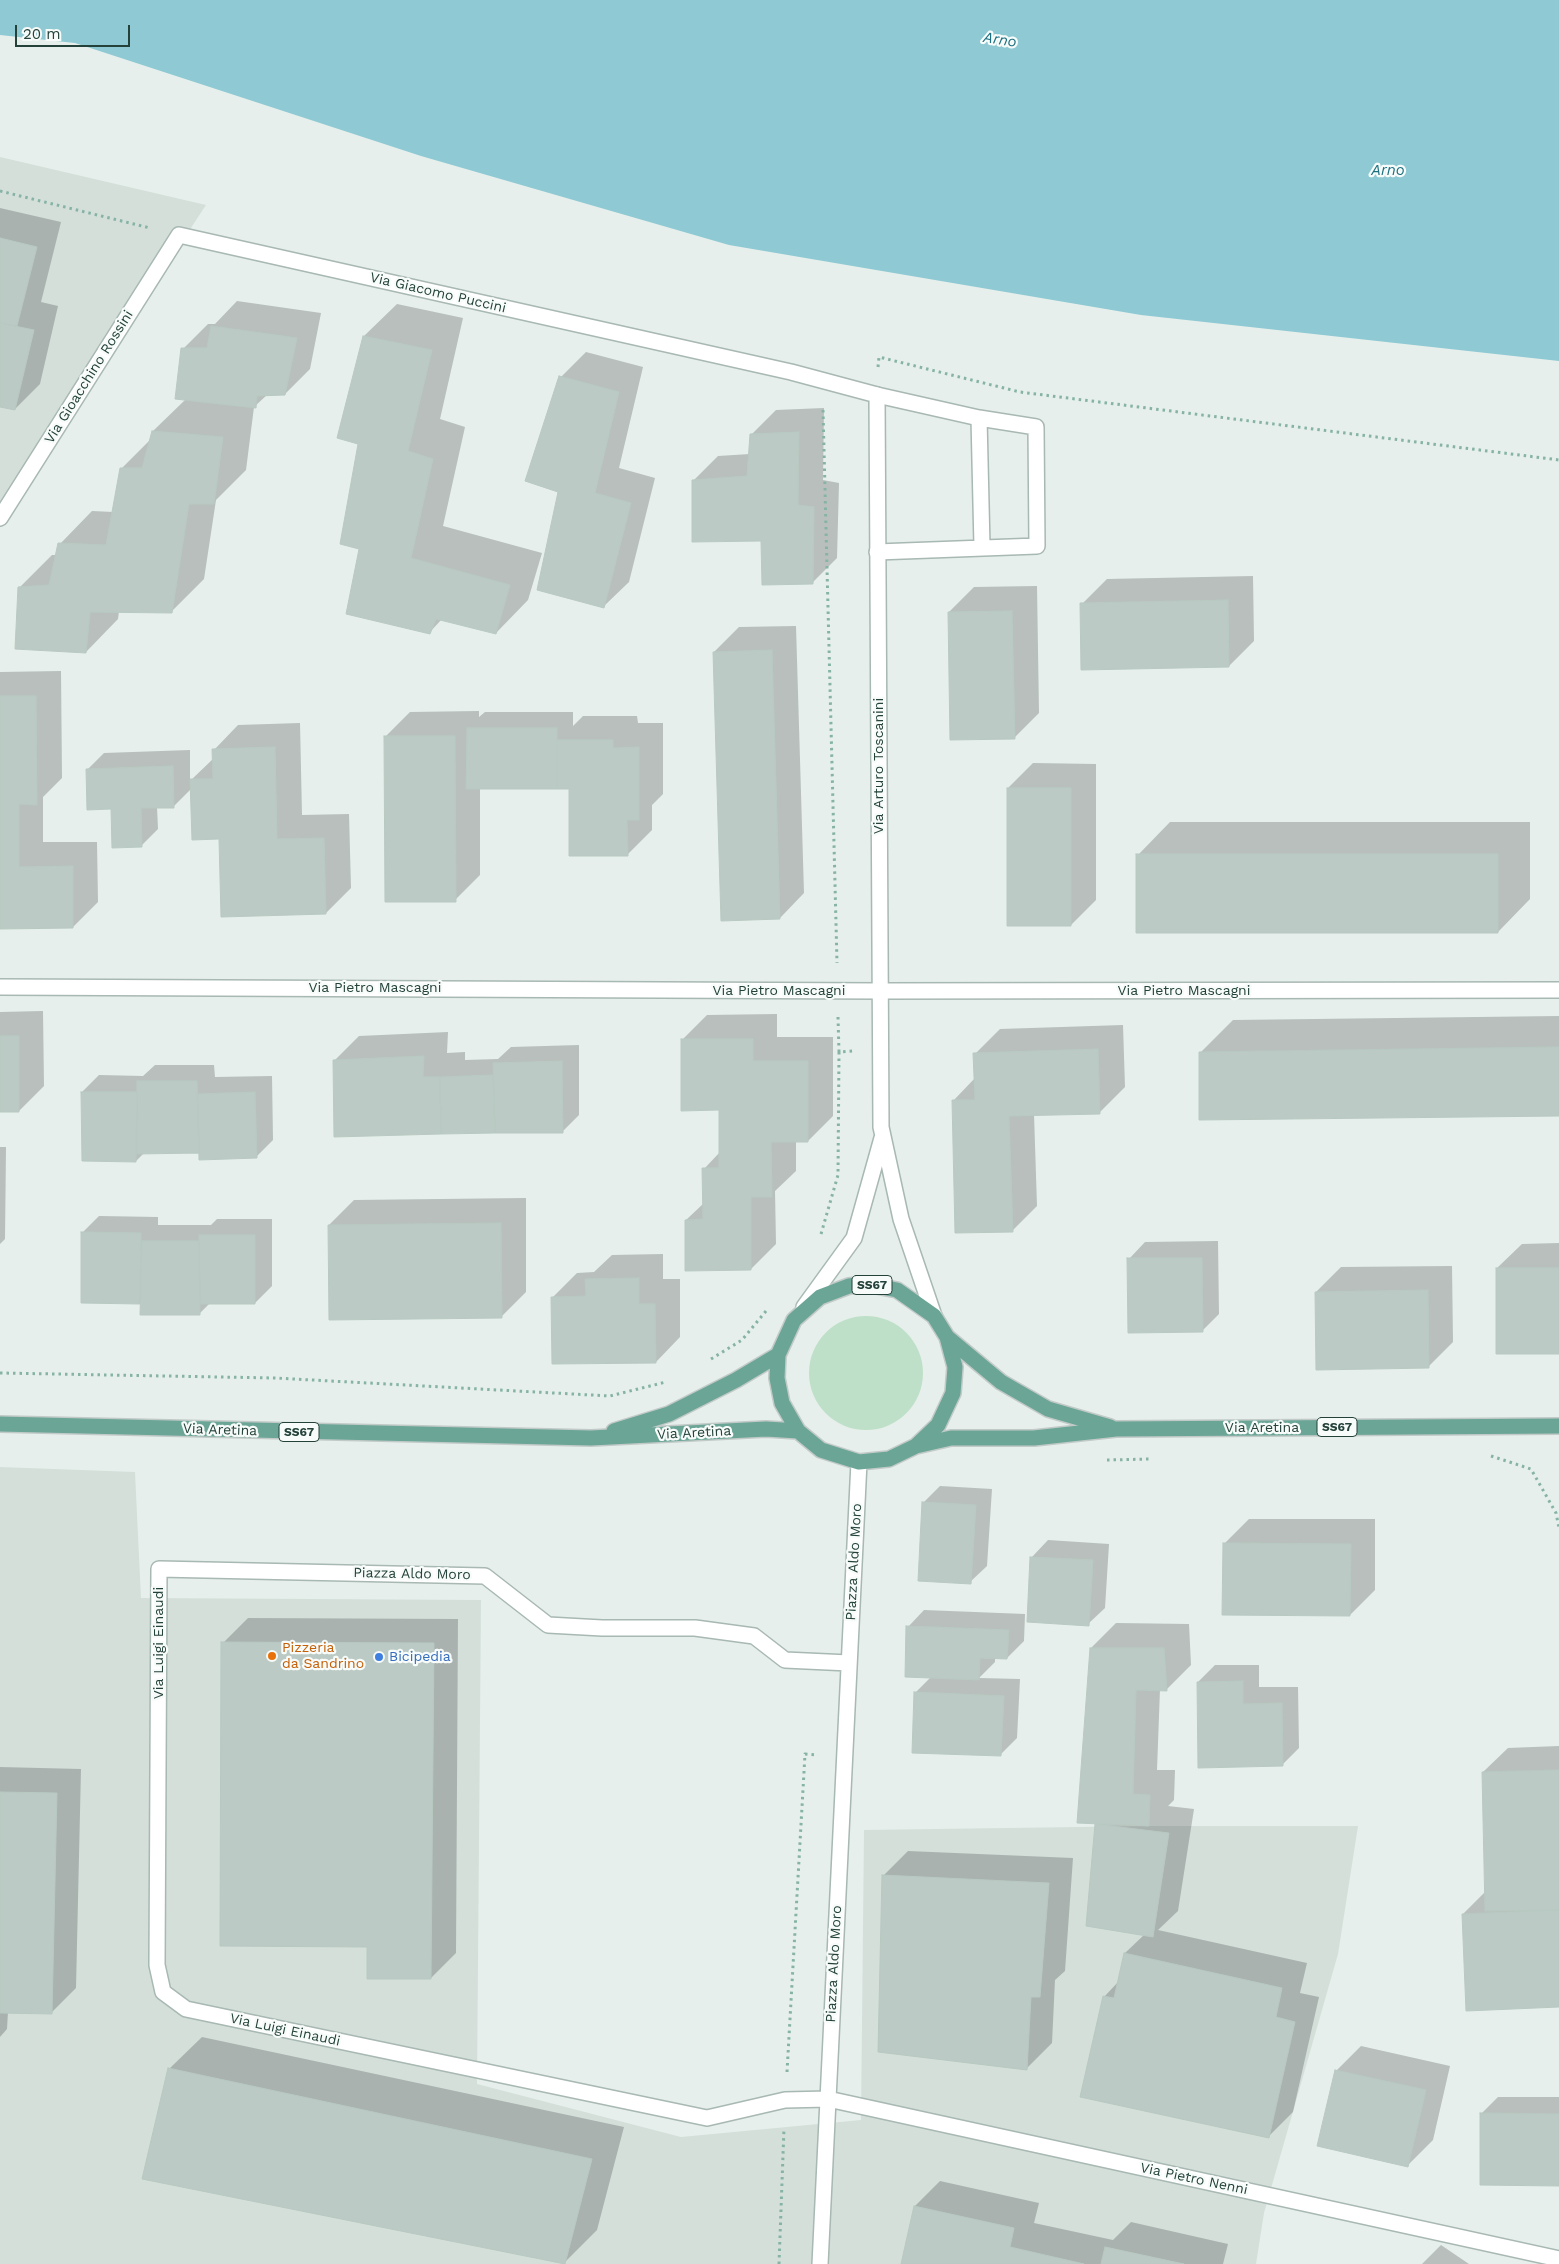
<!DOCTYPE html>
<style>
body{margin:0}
#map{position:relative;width:1559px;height:2264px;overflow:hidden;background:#e6efeb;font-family:"Work Sans",sans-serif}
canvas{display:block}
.scale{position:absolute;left:15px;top:25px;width:115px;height:22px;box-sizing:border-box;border:2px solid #24423a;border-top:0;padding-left:6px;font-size:15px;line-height:18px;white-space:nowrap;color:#24423a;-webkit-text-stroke:4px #f7fbf9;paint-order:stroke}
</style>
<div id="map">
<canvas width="1559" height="2264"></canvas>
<div class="scale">20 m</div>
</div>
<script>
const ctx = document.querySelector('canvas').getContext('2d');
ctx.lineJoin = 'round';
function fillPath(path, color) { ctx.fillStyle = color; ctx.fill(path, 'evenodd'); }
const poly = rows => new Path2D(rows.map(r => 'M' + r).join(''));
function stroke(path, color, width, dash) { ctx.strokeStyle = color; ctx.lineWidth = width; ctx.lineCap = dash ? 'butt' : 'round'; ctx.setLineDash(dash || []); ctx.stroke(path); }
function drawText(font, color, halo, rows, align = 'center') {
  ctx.font = font + ' "Work Sans",sans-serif'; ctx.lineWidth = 4.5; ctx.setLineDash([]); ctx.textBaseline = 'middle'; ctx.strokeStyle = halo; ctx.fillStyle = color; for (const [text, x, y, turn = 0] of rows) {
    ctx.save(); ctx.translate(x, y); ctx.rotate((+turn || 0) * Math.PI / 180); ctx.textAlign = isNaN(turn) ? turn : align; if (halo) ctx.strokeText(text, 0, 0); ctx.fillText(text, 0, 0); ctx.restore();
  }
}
const built = poly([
 [0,157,206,205,0,518],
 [0,1467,135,1472,141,1598,481,1600,477,2084,681,2137,861,2120,864,1830,1149,1826,1358,1826,1338,1954,1264,2213,1256,2264,0,2264]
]);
const green = poly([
 '809 1373a57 57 0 1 1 114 0a57 57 0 1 1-114 0Z'
]);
const water = poly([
 [0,0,1559,0,1559,361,1141,315,729,245,421,156,75,43,0,35]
]);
const shadow = poly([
 [0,208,61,222,41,302,58,306,40,384,15,409,0,406],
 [237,301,321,313,310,369,285,394,268,394,254,407,246,470,216,500,204,579,171,612,119,611,118,619,86,652,19,588,52,555,57,555,60,544,92,511,113,512,121,469,151,439,153,431,186,399,183,349,208,324,215,324],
 [397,304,463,318,440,419,465,427,443,526,542,553,528,600,496,633,442,619,429,633,361,549,360,443,364,336],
 [586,352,643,367,619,468,655,478,629,582,604,606,559,491,561,377],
 [824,408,823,480,839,483,837,558,812,583,693,481,718,456,750,454,751,435,776,410],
 [1253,576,1254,641,1229,666,1082,604,1107,579],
 [1037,586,1039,713,1014,738,949,612,974,587],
 [796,626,804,893,780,918,714,652,739,627],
 [61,671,62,778,43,797,43,842,97,842,98,902,73,927,0,927,0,672],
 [479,711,479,717,485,712,573,712,573,726,583,716,637,716,638,723,663,723,663,794,652,805,652,830,627,855,570,787,480,788,480,875,455,900,385,737,410,712],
 [300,723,302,815,349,814,351,888,326,913,220,838,192,788,174,806,157,807,158,829,141,846,112,808,88,769,104,753,190,750,190,781,214,758,214,750,238,725],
 [1033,763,1096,764,1096,900,1071,925,1008,788],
 [1170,822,1530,822,1530,899,1498,932,1138,855],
 [43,1011,44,1086,19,1111,0,1111,0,1012],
 [777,1014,777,1037,833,1037,833,1116,808,1141,796,1141,796,1171,775,1191,776,1244,751,1269,686,1220,704,1203,704,1169,720,1152,720,1109,682,1040,707,1015],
 [1559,1016,1559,1114,1200,1053,1233,1020],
 [1123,1025,1125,1087,1100,1112,1034,1114,1037,1206,1012,1231,953,1101,975,1078,975,1054,1000,1029],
 [448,1032,447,1053,465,1052,465,1060,498,1059,511,1047,579,1045,579,1115,562,1132,441,1133,334,1061,359,1036],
 [155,1065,214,1065,215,1077,272,1076,273,1140,256,1157,200,1152,145,1152,136,1161,82,1092,99,1075,143,1076],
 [0,1147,6,1147,5,1239,0,1244],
 [526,1198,526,1292,501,1317,329,1225,354,1200],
 [99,1216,158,1217,158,1225,211,1225,217,1219,272,1219,272,1286,255,1303,210,1303,199,1314,142,1303,82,1302,82,1233],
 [1218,1241,1219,1314,1202,1331,1129,1259,1145,1242],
 [1559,1243,1559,1353,1497,1268,1522,1244],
 [663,1254,663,1279,680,1279,680,1337,656,1362,552,1298,577,1273,594,1272,612,1255],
 [1452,1266,1453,1342,1428,1367,1316,1292,1341,1267],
 [940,1486,992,1489,987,1566,970,1582,923,1503],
 [1249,1519,1375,1519,1375,1590,1350,1615,1224,1544],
 [1048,1540,1109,1544,1105,1608,1088,1624,1032,1557],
 [924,1610,1025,1614,1024,1641,1007,1658,995,1657,995,1662,979,1678,1020,1679,1017,1738,1001,1754,915,1693,931,1677,908,1627],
 [248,1618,458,1619,456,1953,431,1978,223,1643],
 [1116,1623,1189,1624,1191,1665,1166,1690,1160,1689,1157,1770,1175,1770,1174,1800,1168,1806,1194,1809,1178,1911,1158,1930,1307,1963,1300,1993,1319,1997,1293,2112,1268,2137,1104,1997,1119,1981,1125,1953,1145,1934,1087,1925,1097,1823,1091,1648],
 [1215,1665,1259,1665,1259,1687,1298,1687,1299,1748,1282,1765,1198,1682],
 [1559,1746,1559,2006,1463,1914,1486,1891,1483,1772,1508,1748],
 [0,1767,81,1769,76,1988,51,2013,8,2012,7,2029,0,2037],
 [908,1851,1073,1858,1065,1971,1055,1980,1052,2043,1027,2068,883,1876],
 [202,2037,624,2127,597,2230,564,2263,169,2069],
 [1361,2046,1450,2066,1433,2140,1408,2165,1336,2071],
 [1498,2097,1559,2097,1559,2184,1481,2114],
 [940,2181,1039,2203,1034,2223,1113,2240,1131,2222,1228,2244,1223,2264,902,2264,915,2206],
 [1441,2245,1469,2264,1422,2264]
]);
const building = poly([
 [0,238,37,247,17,326,0,323,0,238],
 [0,323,34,330,15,410,0,407,0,323],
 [211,326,297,338,285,395,257,396,256,408,175,399,181,348,207,348,211,326],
 [363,336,432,350,408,451,433,459,411,558,510,585,496,634,436,619,430,634,346,614,359,549,340,544,358,444,337,438,363,336],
 [559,376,619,392,595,493,631,503,604,608,537,590,558,492,525,481,559,376],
 [152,431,223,437,214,504,189,504,172,613,90,612,86,653,15,649,18,587,49,585,58,543,106,545,120,468,142,468,152,431],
 [799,432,798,505,814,507,813,584,762,585,761,541,692,542,692,480,747,476,750,434,799,432],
 [1228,600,1229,667,1081,670,1080,603,1228,600],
 [1012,611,1015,739,950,740,948,612,1012,611],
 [772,650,780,919,721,921,713,652,772,650],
 [0,696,36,696,37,805,19,804,19,867,73,866,73,928,0,929,0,696],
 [467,728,557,728,557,789,466,789,467,728],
 [384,736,455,736,456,902,385,902,384,736],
 [557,740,613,740,613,748,639,747,639,820,627,820,628,856,569,856,569,789,557,789,557,740],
 [275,747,277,839,324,838,326,914,221,917,219,839,192,840,190,779,213,779,212,749,275,747],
 [173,766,174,808,141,808,142,847,112,848,111,809,87,810,86,769,173,766],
 [1007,788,1071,788,1071,926,1007,926,1007,788],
 [1136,854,1498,854,1498,933,1136,933,1136,854],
 [0,1036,19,1036,19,1112,0,1112,0,1036],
 [681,1039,753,1039,753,1061,808,1061,808,1142,771,1142,772,1197,751,1197,751,1270,685,1271,685,1220,703,1219,702,1168,719,1168,719,1110,681,1111,681,1039],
 [1559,1047,1559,1116,1199,1120,1199,1052,1559,1047],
 [1098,1049,1100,1114,1009,1116,1013,1232,955,1233,952,1100,975,1100,973,1053,1098,1049],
 [424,1056,423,1077,440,1077,441,1134,334,1137,333,1060,424,1056],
 [562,1061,563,1133,495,1133,493,1063,562,1061],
 [493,1075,495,1133,441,1134,440,1077,493,1075],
 [137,1081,197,1081,199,1153,137,1154,137,1081],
 [81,1092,137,1092,136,1162,82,1161,81,1092],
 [255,1092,257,1158,199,1160,198,1094,255,1092],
 [501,1223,502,1318,329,1320,328,1225,501,1223],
 [81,1232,141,1233,140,1304,81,1303,81,1232],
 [199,1235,255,1235,255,1304,200,1304,199,1235],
 [142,1241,199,1241,200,1315,140,1315,142,1241],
 [1127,1258,1202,1258,1203,1332,1128,1333,1127,1258],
 [1496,1268,1559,1268,1559,1354,1496,1354,1496,1268],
 [639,1278,639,1304,655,1304,656,1363,552,1364,551,1297,586,1296,585,1279,639,1278],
 [1428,1290,1429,1368,1316,1370,1315,1292,1428,1290],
 [922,1502,976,1505,971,1584,918,1581,922,1502],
 [1223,1543,1351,1544,1350,1616,1222,1615,1223,1543],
 [1030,1557,1093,1560,1089,1626,1027,1622,1030,1557],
 [906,1626,1009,1630,1007,1659,980,1658,979,1680,905,1677,906,1626],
 [221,1642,434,1643,431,1979,367,1979,367,1947,220,1946,221,1642],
 [1090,1648,1164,1648,1167,1691,1136,1690,1133,1794,1150,1795,1149,1826,1077,1823,1090,1648],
 [1243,1681,1243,1704,1282,1703,1283,1766,1198,1768,1197,1682,1243,1681],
 [914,1692,1004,1696,1001,1756,912,1753,914,1692],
 [1559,1770,1559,1910,1485,1911,1482,1772,1559,1770],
 [0,1792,57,1793,52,2014,0,2013,0,1792],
 [1095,1824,1169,1833,1153,1937,1086,1926,1095,1824],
 [882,1875,1049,1883,1040,1997,1031,1997,1027,2070,878,2052,882,1875],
 [1559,1910,1559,2007,1466,2011,1462,1914,1559,1910],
 [1124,1953,1282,1988,1276,2017,1295,2022,1269,2138,1080,2097,1103,1996,1114,1998,1124,1953],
 [168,2068,592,2159,565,2264,142,2179,168,2068],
 [1335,2070,1426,2090,1408,2167,1317,2146,1335,2070],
 [1480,2113,1559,2114,1559,2186,1480,2185,1480,2113],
 [914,2206,1014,2228,1010,2247,1084,2264,901,2264,914,2206],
 [1105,2247,1184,2264,1101,2264,1105,2247]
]);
const path = poly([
 [0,191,150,228],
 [878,367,879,357,1020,392,1559,460],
 [823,410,837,963],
 [838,1017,839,1052],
 [821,1234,838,1175,839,1052,853,1051],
 [711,1359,742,1340,766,1311],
 [0,1373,275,1378,610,1396,666,1382],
 [1491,1456,1531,1469,1556,1513,1559,1528],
 [1107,1460,1151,1459],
 [787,2072,805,1754,818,1755],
 [779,2264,784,2128]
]);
const lane = poly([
 [877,395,979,418,1036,427,1037,546,877,552],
 [979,418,982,547]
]);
const street = poly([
 [0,518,179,235,791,372,877,395,881,1127,901,1219,934,1316],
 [0,987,880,991,1559,990],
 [804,1307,854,1238,882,1138],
 [849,1663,785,1660,754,1636,695,1628,602,1628,548,1625,485,1576,159,1569,157,1965,163,1992,186,2009,707,2118,785,2100,828,2099,1559,2259],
 [820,2264,859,1462]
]);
const primary = poly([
 [947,1337,1001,1382,1048,1409,1110,1427],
 [0,1424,591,1438,766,1429,798,1431],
 [614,1431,669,1414,736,1380,778,1355],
 [916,1446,938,1425,953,1393,955,1367,947,1337,934,1316,897,1290,866,1284,849,1286,820,1297,794,1320,778,1355,777,1378,782,1403,798,1431,821,1450,859,1462,889,1459,916,1446,951,1438,1034,1438,1116,1429,1559,1426]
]);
const markers = [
 [272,1656,5,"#e8710a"],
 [379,1657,5,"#3f7fe0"]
];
const shields = [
 [872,1285,40],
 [1337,1427,40],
 [299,1432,40]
];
const shieldNames = [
 ["SS67",872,1285],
 ["SS67",1337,1427],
 ["SS67",299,1432]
];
const streetNames = [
 ["Via Giacomo Puccini",438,293,13],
 ["Via Gioacchino Rossini",89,377,-58],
 ["Via Arturo Toscanini",879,766,-90],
 ["Via Pietro Mascagni",375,988],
 ["Via Pietro Mascagni",779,991],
 ["Via Pietro Mascagni",1184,991],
 ["Via Aretina",1262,1428],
 ["Via Aretina",220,1430,2],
 ["Via Aretina",694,1433,-3],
 ["Piazza Aldo Moro",854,1562,-87],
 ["Piazza Aldo Moro",412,1574,1],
 ["Via Luigi Einaudi",159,1643,-90],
 ["Piazza Aldo Moro",834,1964,-87],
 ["Via Luigi Einaudi",285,2030,12],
 ["Via Pietro Nenni",1194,2179,12]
];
const foodNames = [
 ["Pizzeria",282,1648],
 ["da Sandrino",282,1664]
];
const shopNames = [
 ["Bicipedia",389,1657]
];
const waterNames = [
 ["Arno",1000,40,9],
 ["Arno",1388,171]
];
fillPath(built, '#d4dfda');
fillPath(green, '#bfe0c8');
fillPath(water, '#8ec9d4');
fillPath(shadow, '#0003');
fillPath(building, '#bbcac4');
stroke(building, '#b8c9c2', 1);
stroke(lane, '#a8b8b2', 18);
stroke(street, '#a8b8b2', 18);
stroke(primary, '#c2cac8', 18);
stroke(path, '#86b3a5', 3, [2.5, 4]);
stroke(lane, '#fff', 15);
stroke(street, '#fff', 15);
stroke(primary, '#6aa596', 15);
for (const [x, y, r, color] of markers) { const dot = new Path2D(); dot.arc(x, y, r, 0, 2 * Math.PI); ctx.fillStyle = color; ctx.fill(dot); stroke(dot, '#f7fbf9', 2); }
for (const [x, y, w] of shields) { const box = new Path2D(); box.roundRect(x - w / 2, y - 9.5, w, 19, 4); ctx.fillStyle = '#f7fbf9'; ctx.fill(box); stroke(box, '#24423a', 1); }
drawText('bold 12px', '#24423a', null, shieldNames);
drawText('14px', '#24423a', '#f7fbf9', streetNames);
drawText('14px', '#c56008', '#f7fbf9', foodNames, 'left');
drawText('14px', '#366cbe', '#f7fbf9', shopNames, 'left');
drawText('italic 15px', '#1c6f80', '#f7fbf9', waterNames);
</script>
